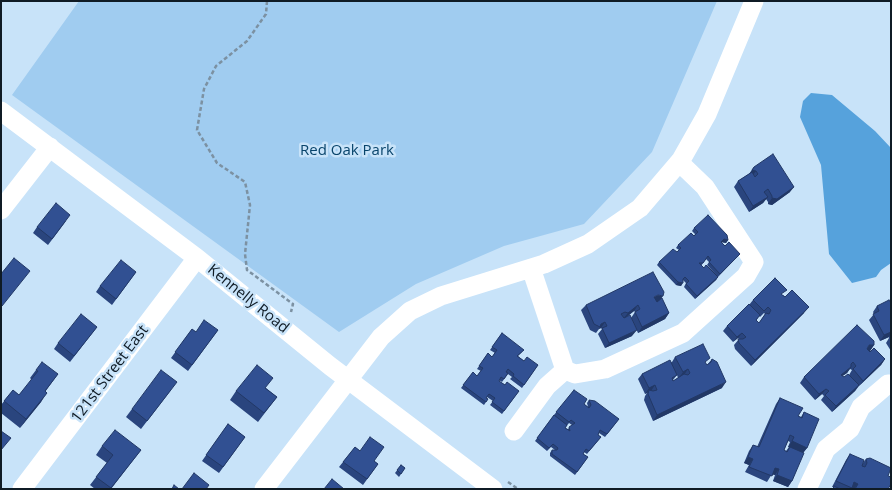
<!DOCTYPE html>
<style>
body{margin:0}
#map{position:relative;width:892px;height:490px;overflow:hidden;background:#c8e3f9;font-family:"Open Sans",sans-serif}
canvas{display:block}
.frame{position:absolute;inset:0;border:2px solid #0f1b25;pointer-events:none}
</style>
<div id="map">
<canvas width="892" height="490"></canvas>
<div class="frame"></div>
</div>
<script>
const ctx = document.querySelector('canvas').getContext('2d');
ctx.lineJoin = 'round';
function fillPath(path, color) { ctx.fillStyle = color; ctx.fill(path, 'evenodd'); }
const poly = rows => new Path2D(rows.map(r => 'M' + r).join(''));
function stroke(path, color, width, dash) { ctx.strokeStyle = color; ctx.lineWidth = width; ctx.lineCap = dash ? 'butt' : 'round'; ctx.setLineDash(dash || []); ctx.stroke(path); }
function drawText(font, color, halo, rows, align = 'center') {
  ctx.font = font + ' "Open Sans",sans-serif'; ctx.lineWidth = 5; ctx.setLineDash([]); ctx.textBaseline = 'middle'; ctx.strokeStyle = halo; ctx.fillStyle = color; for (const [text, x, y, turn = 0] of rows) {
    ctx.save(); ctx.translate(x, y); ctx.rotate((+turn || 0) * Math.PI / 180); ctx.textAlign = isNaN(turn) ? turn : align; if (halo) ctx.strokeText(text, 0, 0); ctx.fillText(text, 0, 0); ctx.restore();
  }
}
const green = poly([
 [79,1,717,1,652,152,584,224,504,246,416,284,339,332,12,95]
]);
const water = poly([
 [811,93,832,95,875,131,891,148,891,263,881,270,876,277,852,283,829,254,821,165,800,117,803,101]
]);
const path = poly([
 [267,1,266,14,247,41,216,66,204,89,197,130,217,163,245,182,250,205,245,254,247,270,293,304,291,312],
 [508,482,518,489]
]);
const minor = poly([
 [1,111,197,258,330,366,493,489],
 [1,210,50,147],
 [531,268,565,370,575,374,605,369,683,333,746,276,754,262,705,187,679,162],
 [514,431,547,386,565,370],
 [22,489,197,258],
 [264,489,381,337,410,311,441,296,544,264,588,244,640,208,681,160,707,114,754,1],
 [807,489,826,449,850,429,861,407,888,384,891,384]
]);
const wall = poly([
 [754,167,790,192,772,205,768,204,768,202,766,199,763,203,749,212,734,187,738,181,749,174],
 [66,221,48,245,33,233,37,227],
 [694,228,728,240,726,243,721,242,725,246,740,254,718,277,707,265,709,262,706,259,701,266,718,277,716,280,695,299,684,287,686,283,683,280,681,286,676,285,657,265,659,262,677,252,679,250,676,248,678,245,694,236,695,234,692,231],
 [136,272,112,305,96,292,100,286],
 [783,295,804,313,751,366,735,349,734,345,739,339,738,338,733,342,723,331,727,326,749,305,753,300],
 [764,313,765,314,759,323,756,321,759,316,760,317],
 [661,299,669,313,665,319,638,333,631,318,635,312,634,311,627,317,632,336,605,348,598,334,602,329,601,328,599,329,596,333,590,330,581,310,586,305],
 [891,303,891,351,886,343,889,338,889,337,880,341,869,320,874,314,873,312,877,306],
 [97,327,70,362,54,349,58,343],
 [192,329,196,332,218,330,188,371,171,358],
 [502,333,522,352,518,356,524,361,538,365,522,388,510,379,512,377,508,374,502,382,499,380,499,381,505,385,519,391,502,414,490,405,493,401,487,397,486,398,488,399,484,405,461,388,473,372,477,376,481,371,477,369,488,353,492,357,495,353,490,350],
 [874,345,870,351,885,359,881,365,859,386,855,391,832,412,821,400,824,396,822,394,815,400,800,383,804,377],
 [850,369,852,370,849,375,844,377,842,376,847,373],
 [675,357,706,364,707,365,712,359,722,388,653,421,644,400,645,396,647,393,645,394,638,379,642,374,672,362],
 [677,375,678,378,673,381,673,380],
 [36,370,58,374,45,392,41,402,20,428,1,413,1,405,13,390,19,395,32,380,30,378],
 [266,388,277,397,258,422,230,400,236,391],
 [171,390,141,429,126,417,132,409],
 [574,390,584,404,588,407,587,403,589,400,619,419,605,437,599,433,598,435,601,437,587,454,584,452,583,454,588,457,575,475,550,456,550,453,552,450,555,450,551,447,547,451,535,441,554,415],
 [569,423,572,425,568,429,565,428],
 [780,398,798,416,801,417,804,412,807,448,803,453,792,481,788,487,773,481,775,475,772,474,767,482,745,472,749,465,744,463,749,451,753,445,757,447,776,404],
 [788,441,790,442,788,447,789,447,786,451,784,450],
 [228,424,245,437,219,473,202,461],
 [102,446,141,450,111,489,95,489,90,485,107,463,96,455],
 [355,447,378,464,363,485,339,467],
 [850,454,862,464,866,459,888,476,888,489,833,489,833,487,832,487,846,460],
 [401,465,405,468,399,477,395,473]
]);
const shadedWall = poly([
 [752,170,756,171,752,176,748,176],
 [794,187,790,192,772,205,768,204,772,198],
 [768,197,763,203,749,212,753,206],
 [724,239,728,240,726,243,721,242],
 [718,277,716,280,695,299,697,296],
 [678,282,683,283,681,286,676,285],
 [658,295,663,296,659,302,650,303,654,297],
 [638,305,634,311,623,319,628,313],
 [809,307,804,313,751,366,755,360],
 [669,313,665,319,638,333,642,327],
 [605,322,601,328,599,329,601,324],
 [637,330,632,336,605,348,609,343],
 [891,332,891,334,889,337,880,341,884,335],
 [742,333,738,338,733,342,737,337],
 [869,345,874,345,870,351,865,351],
 [885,359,881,365,859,386,863,381],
 [851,367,847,373,837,380,841,375],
 [688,369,684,375,679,378,683,372],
 [726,382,722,388,653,421,657,415],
 [655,385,651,391,649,390,647,393,645,394,649,388],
 [859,385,855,391,832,412,836,406],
 [826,389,822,394,815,400,819,394],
 [47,393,41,402,20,428,26,419],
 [792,441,807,448,803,453,788,447],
 [748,457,753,459,749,465,744,463],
 [775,468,779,469,775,475,771,474],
 [777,475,792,481,788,487,773,481],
 [854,482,858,484,854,489,851,489]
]);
const building = poly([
 [773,154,794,187,777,199,772,198,772,196,768,189,764,192,768,197,753,206,738,181,752,172,755,177,758,174,756,171,752,170,754,167,773,154],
 [56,203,70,215,52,239,37,227,56,203],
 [708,215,727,235,728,240,724,239,721,242,725,246,729,242,740,254,720,274,709,262,711,260,708,256,703,263,699,263,704,268,706,265,718,277,697,296,686,284,689,281,685,277,683,279,683,283,678,282,659,262,673,249,677,252,681,248,678,245,691,233,694,236,698,232,694,228,708,215],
 [14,258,30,271,2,306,1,305,1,274,14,258],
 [121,260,136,272,116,299,100,286,121,260],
 [653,272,664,292,663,296,658,295,654,297,657,302,662,298,669,313,642,327,635,312,640,309,638,305,628,313,625,312,621,314,624,318,630,315,637,330,609,343,602,328,607,326,605,322,601,324,600,327,594,324,586,305,653,272],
 [775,278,787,290,781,294,785,297,792,290,809,307,755,360,739,343,738,339,743,339,746,337,742,333,737,337,727,326,749,304,760,315,756,320,759,323,766,313,769,314,771,310,768,307,764,311,753,300,775,278],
 [889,300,891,303,891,332,884,335,873,314,879,311,877,306,889,300],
 [81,314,97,327,74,356,58,343,81,314],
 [204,320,218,330,192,365,175,352,192,329,196,332,204,320],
 [857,325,874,341,874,345,869,345,867,349,870,352,874,348,885,359,863,381,853,369,856,366,853,362,851,364,851,367,841,375,844,377,848,374,859,385,836,406,825,395,829,391,826,389,819,394,804,377,857,325],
 [502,333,524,350,517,356,524,361,527,357,538,365,524,385,513,376,514,374,508,369,506,372,508,373,504,379,501,377,499,381,505,385,507,382,519,391,504,411,492,402,495,398,489,394,486,398,488,399,486,402,463,385,473,372,477,376,483,368,479,366,488,353,492,357,497,350,492,347,502,333],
 [703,344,710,358,705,362,707,365,711,362,712,359,717,362,726,382,657,415,648,394,649,390,653,391,657,390,655,385,649,388,642,374,670,360,677,375,672,378,673,381,684,374,688,375,690,373,688,369,683,372,675,357,703,344],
 [42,362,58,374,45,391,47,393,26,419,4,401,13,390,19,395,38,371,36,370,42,362],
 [257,365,273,378,265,388,277,397,264,413,236,391,257,365],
 [161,370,177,382,147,421,132,409,161,370],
 [574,390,587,399,584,404,589,408,591,405,589,400,595,401,619,419,607,434,600,430,598,435,601,437,589,451,586,449,583,454,588,457,577,472,552,454,552,450,557,450,558,448,553,444,549,448,537,438,554,415,567,425,565,428,570,431,569,427,575,423,571,420,569,422,556,412,574,390],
 [780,398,803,408,798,416,802,418,804,412,819,419,807,448,792,441,794,437,790,435,789,438,784,450,787,452,790,447,804,453,792,481,777,475,779,469,775,468,772,476,749,467,753,459,748,457,753,445,759,447,780,398],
 [228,424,245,437,223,467,206,455,228,424],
 [115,430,141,450,111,488,96,477,113,455,102,446,115,430],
 [1,431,11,438,1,450,1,431],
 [370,437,384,447,374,461,378,464,367,479,343,462,355,447,360,451,370,437],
 [850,454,864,460,862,466,865,467,867,463,866,459,870,458,891,468,888,476,891,477,891,484,888,489,855,489,858,484,854,482,852,488,836,481,850,454],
 [401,465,405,468,401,474,397,470,401,465],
 [194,473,209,485,206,489,182,489,194,473],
 [332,479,344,489,324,489,332,479],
 [174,485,179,489,172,489,174,485],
 [834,486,840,489,833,489,834,486]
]);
const parkNames = [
 ["Red Oak Park",347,151]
];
const streetNames = [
 ["Kennelly Road",248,299,39],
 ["121st Street East",110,374,-53]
];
fillPath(green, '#a0ccf0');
fillPath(water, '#56a2dc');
stroke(path, '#7c91a2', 2.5, [4, 2.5]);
stroke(minor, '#fff', 19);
fillPath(wall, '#2a457e');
fillPath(shadedWall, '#223866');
fillPath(building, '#315092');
stroke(building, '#223866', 1);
drawText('15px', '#08446b', '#c8e3f9', parkNames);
drawText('15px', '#0f1b25', '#c8e3f9', streetNames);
</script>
